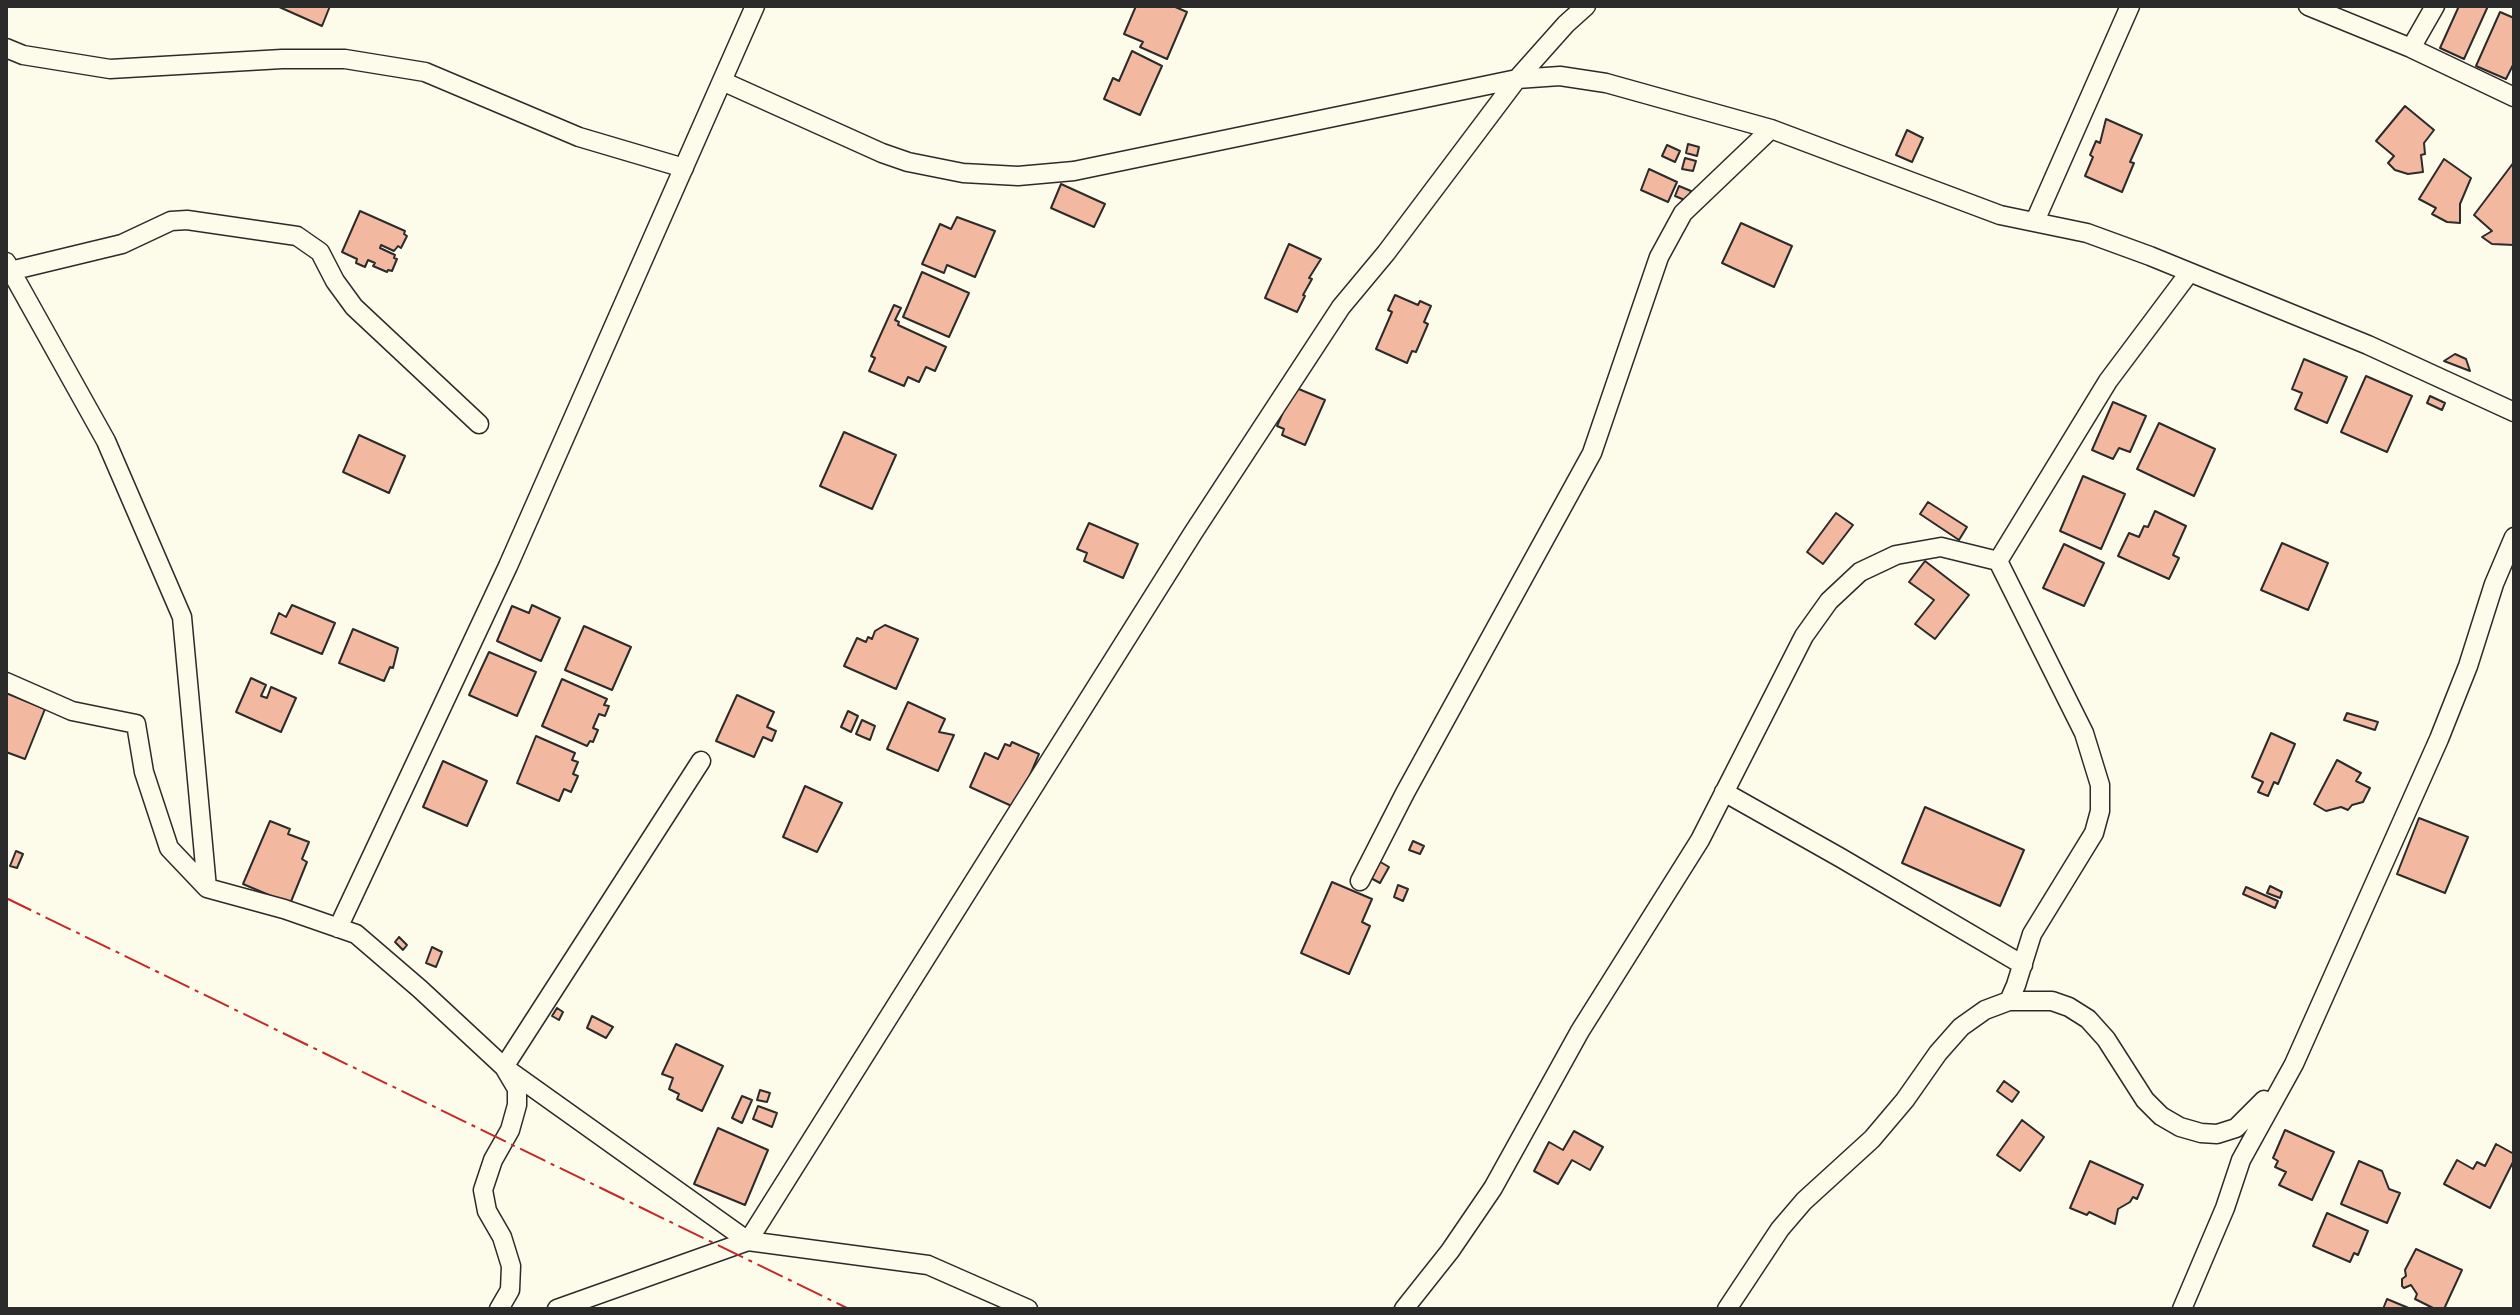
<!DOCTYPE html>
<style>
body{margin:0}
#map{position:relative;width:2520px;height:1315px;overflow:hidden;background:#fdfbea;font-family:Karla,sans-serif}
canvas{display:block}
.frame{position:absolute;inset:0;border:8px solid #2b2b2b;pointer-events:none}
</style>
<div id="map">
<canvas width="2520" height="1315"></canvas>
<div class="frame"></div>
</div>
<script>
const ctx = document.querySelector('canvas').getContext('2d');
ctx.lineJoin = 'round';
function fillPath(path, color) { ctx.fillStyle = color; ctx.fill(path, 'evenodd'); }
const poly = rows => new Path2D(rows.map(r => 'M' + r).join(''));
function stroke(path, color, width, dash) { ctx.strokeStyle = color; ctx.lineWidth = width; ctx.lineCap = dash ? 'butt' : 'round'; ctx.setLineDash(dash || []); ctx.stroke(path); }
const building = poly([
 [277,6,330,6,322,26,277,6],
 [1136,6,1173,6,1187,12,1167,59,1140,47,1143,42,1124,34,1136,6],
 [2459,6,2488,6,2464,59,2440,48,2459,6],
 [2500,12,2514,18,2514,63,2506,79,2476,66,2500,12],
 [1132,51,1162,66,1140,115,1104,99,1113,78,1119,81,1132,51],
 [2405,106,2434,130,2424,143,2425,154,2421,155,2423,172,2408,174,2395,170,2388,163,2394,156,2376,141,2405,106],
 [2106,119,2142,135,2130,162,2134,163,2122,192,2085,176,2093,157,2090,155,2096,141,2100,143,2106,119],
 [1907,130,1923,138,1912,162,1896,155,1907,130],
 [1688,144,1699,147,1697,156,1686,153,1688,144],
 [1667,145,1680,151,1675,162,1662,156,1667,145],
 [1685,158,1696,161,1693,171,1682,169,1685,158],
 [2444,159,2471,178,2460,204,2460,223,2447,222,2432,214,2436,208,2419,199,2444,159],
 [2514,162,2514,245,2492,244,2482,237,2492,231,2474,215,2514,162],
 [1649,169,1677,182,1668,202,1641,190,1649,169],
 [1061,184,1105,204,1094,227,1051,208,1061,184],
 [1679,186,1691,191,1687,201,1675,196,1679,186],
 [360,211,405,231,404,234,407,236,401,248,398,246,394,251,381,245,380,248,395,255,394,258,397,259,392,271,388,270,387,272,373,266,375,263,368,260,365,267,356,263,357,259,342,252,360,211],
 [957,217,995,231,975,277,947,265,944,273,922,264,940,224,951,229,957,217],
 [1741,223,1792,246,1774,287,1722,263,1741,223],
 [1289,244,1321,259,1309,278,1312,279,1303,295,1305,296,1297,312,1265,298,1289,244],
 [922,272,969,293,949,337,903,317,922,272],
 [1395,295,1418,305,1420,301,1431,306,1424,322,1428,324,1416,352,1412,351,1407,363,1376,349,1392,312,1388,310,1395,295],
 [894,305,901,308,895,320,899,322,898,325,946,347,935,371,926,367,919,382,908,377,904,386,869,371,875,358,871,356,894,305],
 [2455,354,2466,359,2470,371,2444,361,2455,354],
 [2304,359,2347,377,2327,423,2295,409,2302,393,2292,389,2304,359],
 [2366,376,2412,396,2387,452,2341,432,2366,376],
 [1294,387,1325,400,1305,445,1282,435,1284,429,1277,426,1294,387],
 [2430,396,2445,403,2442,410,2427,403,2430,396],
 [2113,402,2146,416,2130,452,2119,448,2113,459,2092,450,2113,402],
 [2159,423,2215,449,2194,496,2137,469,2159,423],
 [844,432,896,455,872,509,820,486,844,432],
 [359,435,405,456,389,493,343,472,359,435],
 [2083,476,2125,494,2101,549,2060,531,2083,476],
 [1928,502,1967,527,1959,540,1920,514,1928,502],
 [2155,511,2186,526,2173,555,2179,558,2169,579,2118,556,2129,533,2139,537,2144,526,2148,527,2155,511],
 [1836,513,1853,525,1823,564,1807,552,1836,513],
 [1089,523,1138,544,1123,578,1084,561,1087,553,1077,549,1089,523],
 [2282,543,2328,563,2308,610,2261,590,2282,543],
 [2064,544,2104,563,2084,606,2043,588,2064,544],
 [1925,561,1969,595,1935,639,1915,624,1934,600,1909,582,1925,561],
 [292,605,335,623,322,654,271,633,279,613,286,617,292,605],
 [532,605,560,618,541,661,497,641,512,606,529,613,532,605],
 [885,625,918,639,896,689,844,666,857,638,866,642,868,637,872,639,875,631,885,625],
 [584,626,631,647,612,690,565,670,584,626],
 [353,629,398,648,393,668,390,667,384,681,339,663,353,629],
 [489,652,536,672,517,716,469,695,489,652],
 [251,678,266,685,261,696,267,698,271,687,296,698,281,732,236,712,251,678],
 [562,679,607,699,604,705,609,706,605,716,599,714,593,728,598,730,593,742,590,741,587,746,542,726,562,679],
 [6,693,45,709,25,759,6,752,6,693],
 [737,695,774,712,767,727,776,731,772,741,763,737,754,757,716,741,737,695],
 [908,702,945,719,939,732,954,735,938,771,887,749,908,702],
 [848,711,858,716,851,732,841,727,848,711],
 [2347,713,2378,722,2375,730,2344,720,2347,713],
 [862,720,875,726,870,740,856,734,862,720],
 [2271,733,2295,744,2278,784,2274,782,2268,796,2258,792,2263,782,2252,777,2271,733],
 [536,736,575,753,572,760,578,762,573,774,578,776,571,792,564,789,559,801,517,783,536,736],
 [1012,742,1039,754,1016,808,970,787,985,753,998,759,1005,744,1010,746,1012,742],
 [2337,760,2361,773,2356,781,2370,788,2363,802,2352,805,2348,810,2341,807,2326,811,2314,804,2337,760],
 [443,761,487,781,467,826,423,807,443,761],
 [805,786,842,803,817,852,783,837,805,786],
 [1925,807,2024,850,2000,906,1902,863,1925,807],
 [2419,818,2468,837,2445,893,2397,874,2419,818],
 [270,821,290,829,288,834,309,842,302,859,307,862,290,904,243,884,270,821],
 [1413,841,1424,846,1420,854,1409,850,1413,841],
 [16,851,23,854,17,868,10,866,16,851],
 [1377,860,1389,867,1380,883,1369,877,1377,860],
 [1332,882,1372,899,1362,922,1370,926,1349,974,1301,953,1332,882],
 [1398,885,1408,889,1403,901,1394,897,1398,885],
 [2270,886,2282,892,2280,898,2267,893,2270,886],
 [2246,887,2278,901,2275,908,2243,894,2246,887],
 [399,937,407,945,403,950,395,942,399,937],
 [432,947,442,952,436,967,426,963,432,947],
 [557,1008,563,1012,559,1020,552,1016,557,1008],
 [592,1016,613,1027,606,1038,587,1028,592,1016],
 [676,1044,723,1066,702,1111,677,1099,679,1094,669,1089,673,1078,662,1074,676,1044],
 [2004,1081,2019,1092,2012,1102,1997,1091,2004,1081],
 [760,1090,770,1093,767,1102,757,1100,760,1090],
 [742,1096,752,1100,742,1123,732,1118,742,1096],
 [758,1106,777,1113,772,1127,753,1119,758,1106],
 [2022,1120,2044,1137,2020,1171,1997,1155,2022,1120],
 [718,1128,768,1150,745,1205,694,1184,718,1128],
 [2285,1130,2334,1152,2312,1200,2279,1185,2286,1172,2275,1167,2278,1161,2273,1158,2285,1130],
 [1574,1131,1603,1147,1590,1170,1572,1160,1558,1184,1534,1171,1549,1142,1563,1150,1574,1131],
 [2496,1144,2514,1154,2514,1160,2490,1208,2444,1184,2457,1160,2473,1169,2477,1162,2485,1166,2496,1144],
 [2090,1161,2143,1185,2137,1199,2133,1197,2130,1202,2118,1209,2115,1224,2089,1212,2087,1215,2070,1208,2090,1161],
 [2359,1161,2382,1171,2389,1189,2400,1193,2387,1223,2341,1204,2359,1161],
 [2327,1213,2368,1231,2358,1255,2354,1253,2350,1262,2313,1246,2327,1213],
 [2416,1249,2462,1270,2444,1309,2435,1309,2415,1299,2417,1294,2411,1285,2404,1288,2402,1286,2402,1279,2406,1276,2405,1270,2416,1249],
 [2387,1299,2411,1309,2383,1309,2387,1299]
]);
const minor = poly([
 [2308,6,2411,48,2514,97],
 [6,48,23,55,110,69,282,59,345,59,425,72,579,137,684,168],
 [2411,48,2435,6],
 [722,81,882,153,908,162,963,173,1018,176,1074,171,1517,79,1560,76,1606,83,1771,129,2000,215,2087,233,2150,256,2368,345,2514,412],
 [2035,221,2130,6],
 [6,262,106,441,182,617,207,888],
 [6,272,122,244,171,221,187,220,297,236,320,252,335,281,354,307,479,424],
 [6,682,72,711,136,724,144,772,169,848,207,888,284,909,356,934,420,989,504,1067,748,1241,928,1265,1028,1309],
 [1724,792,1841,858,2023,965],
 [1360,881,1405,793,1592,453,1659,257,1683,213,1771,129],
 [338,928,508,566,755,6],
 [2009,1001,2052,1001,2069,1007,2088,1019,2106,1039,2145,1100,2161,1116,2180,1127,2201,1133,2217,1134,2236,1128,2264,1100],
 [499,1309,510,1290,511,1266,502,1237,487,1211,483,1190,493,1160,510,1130,517,1105,517,1089,504,1067,701,761],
 [557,1309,748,1241,1193,533,1341,307,1386,253,1517,79,1566,24,1586,6],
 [1404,1309,1450,1251,1493,1188,1580,1031,1700,840,1804,636,1829,601,1860,572,1896,555,1941,547,1998,561],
 [1727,1309,1780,1229,1804,1201,1872,1139,1905,1100,1938,1053,1961,1027,1985,1010,2009,1001,2016,985,2032,934,2094,833,2100,811,2100,785,2084,733,1998,561,2108,381,2189,273],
 [2182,1309,2225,1208,2241,1160,2294,1064,2439,739,2468,666,2494,584,2514,537]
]);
const power = poly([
 [6,898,849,1309]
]);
fillPath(building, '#f2b8a0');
stroke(building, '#2b2b2b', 2);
stroke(minor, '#2b2b2b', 21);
stroke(minor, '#fdfbea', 18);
stroke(power, '#c62828', 2, [28, 6, 4, 6]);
</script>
